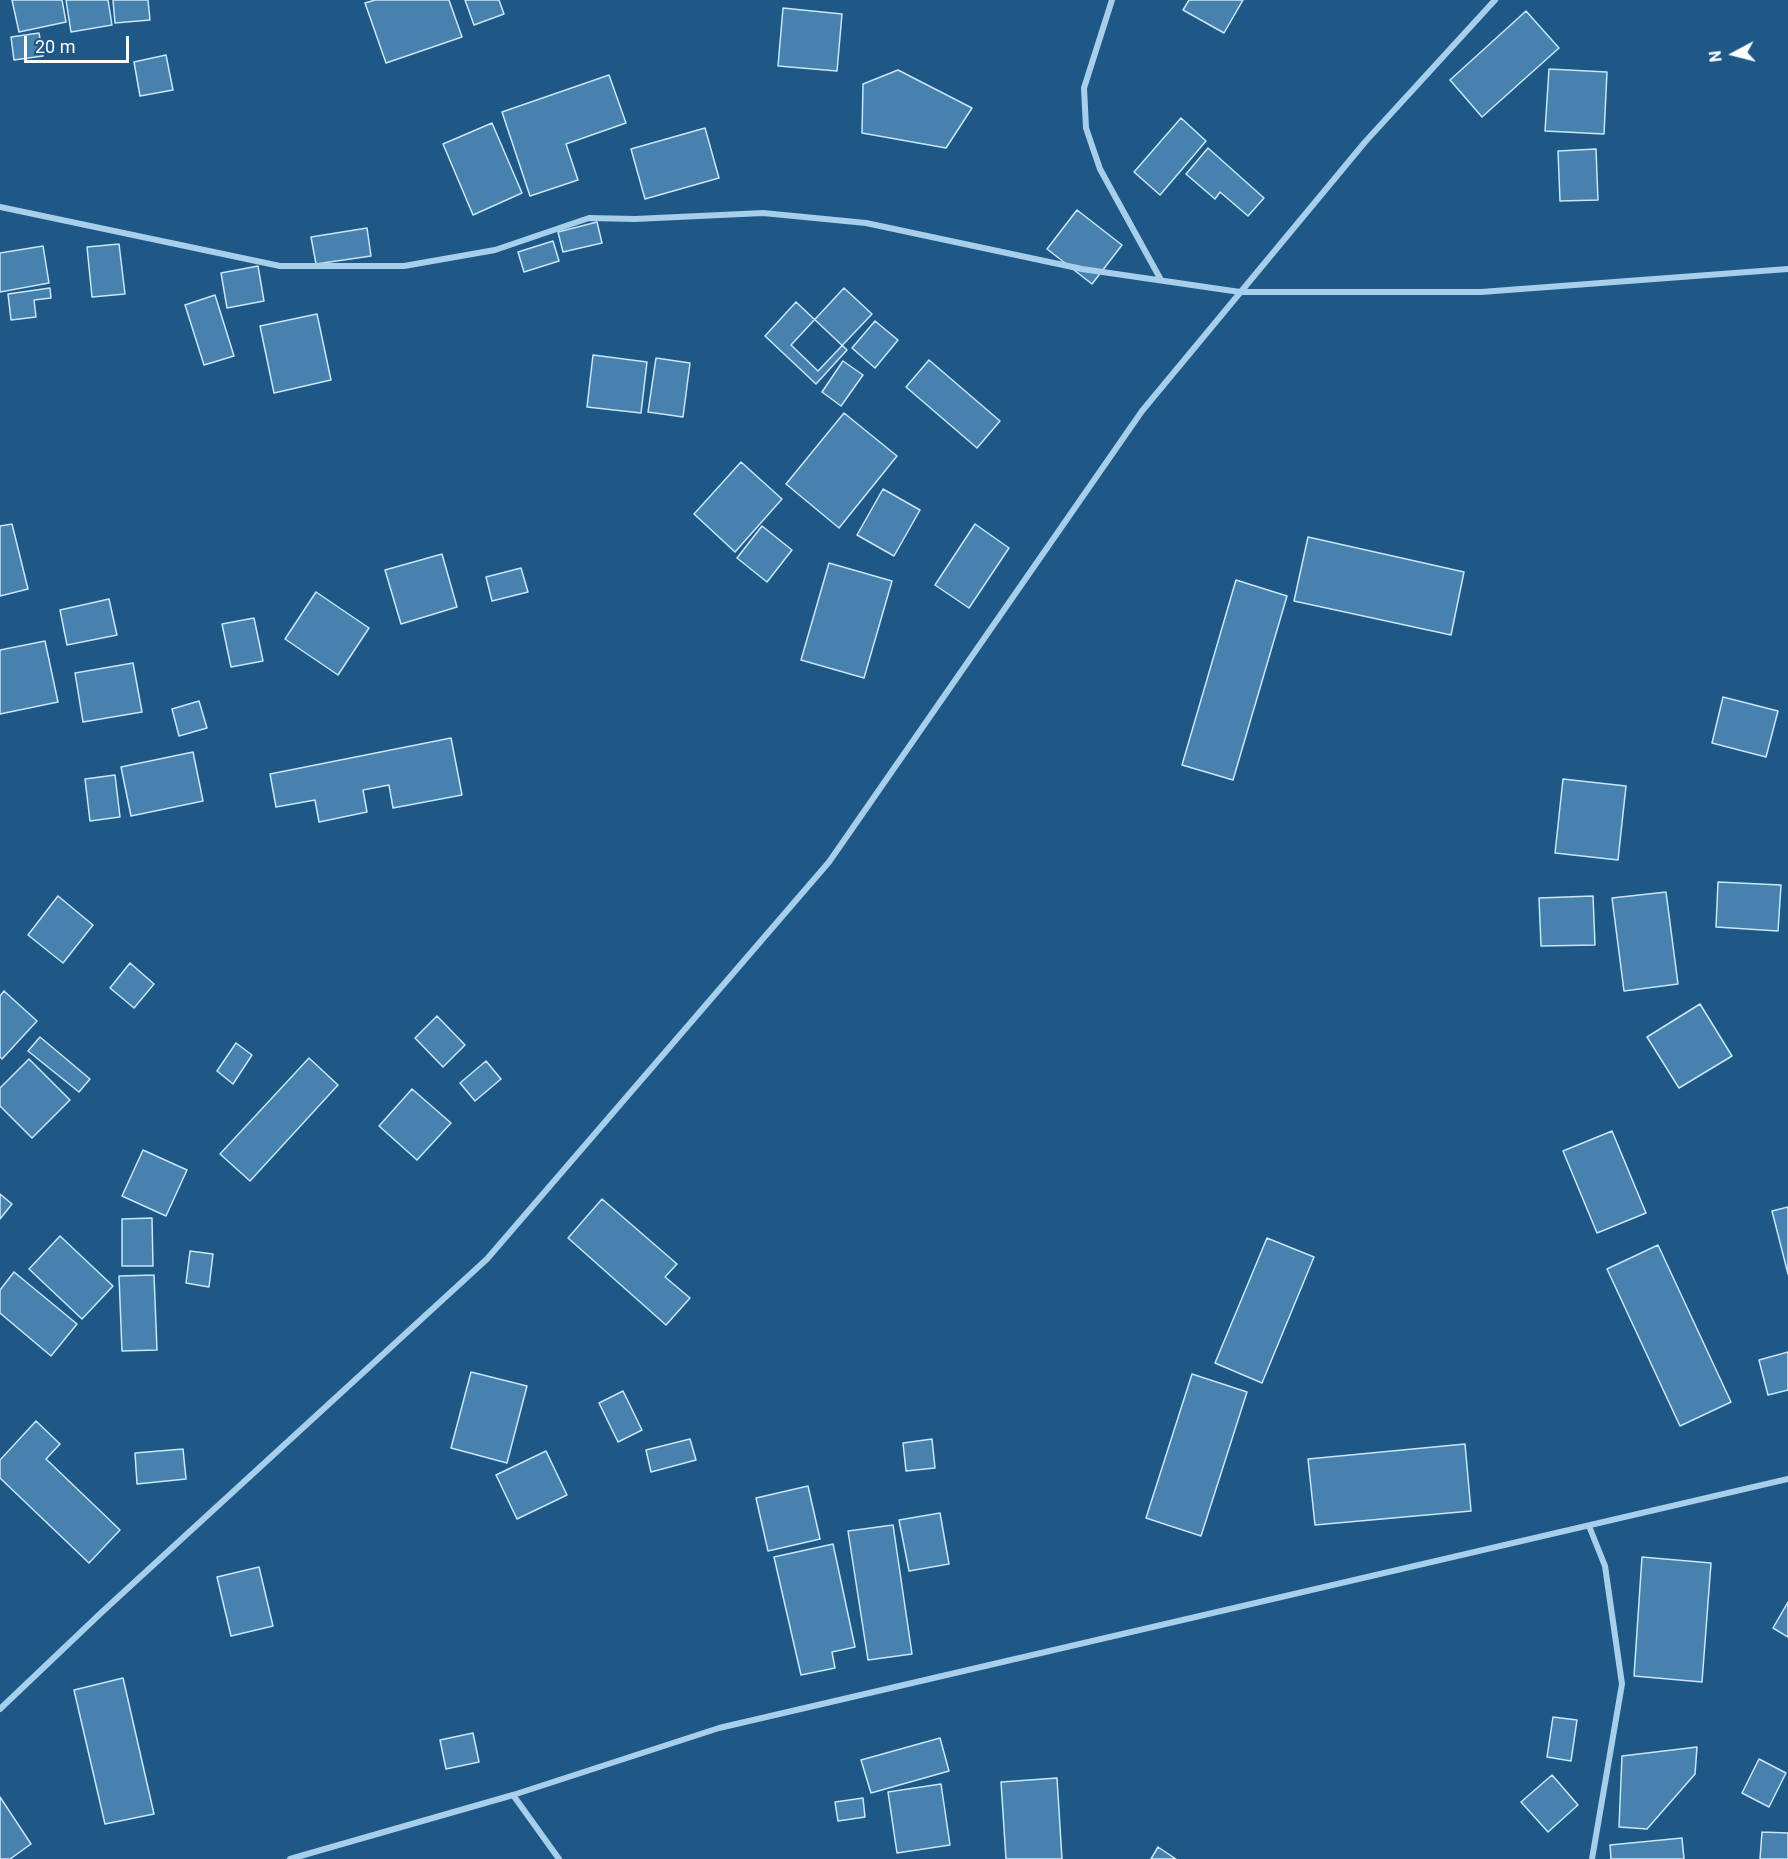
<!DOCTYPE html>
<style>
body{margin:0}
#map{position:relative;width:1788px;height:1859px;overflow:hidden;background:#1e5886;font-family:Roboto,sans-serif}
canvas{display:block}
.north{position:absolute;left:1704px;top:24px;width:60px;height:60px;-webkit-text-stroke:4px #1e5886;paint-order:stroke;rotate:263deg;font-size:16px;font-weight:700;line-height:24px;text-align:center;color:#fff}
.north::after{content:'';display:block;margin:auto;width:21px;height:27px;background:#fff;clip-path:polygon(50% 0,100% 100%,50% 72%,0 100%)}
.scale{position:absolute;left:24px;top:36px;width:105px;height:27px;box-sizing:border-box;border:3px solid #fff;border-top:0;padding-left:8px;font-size:18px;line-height:21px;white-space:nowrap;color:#fff;-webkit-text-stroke:4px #1e5886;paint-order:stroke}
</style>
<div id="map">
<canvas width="1788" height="1859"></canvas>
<div class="north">N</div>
<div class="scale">20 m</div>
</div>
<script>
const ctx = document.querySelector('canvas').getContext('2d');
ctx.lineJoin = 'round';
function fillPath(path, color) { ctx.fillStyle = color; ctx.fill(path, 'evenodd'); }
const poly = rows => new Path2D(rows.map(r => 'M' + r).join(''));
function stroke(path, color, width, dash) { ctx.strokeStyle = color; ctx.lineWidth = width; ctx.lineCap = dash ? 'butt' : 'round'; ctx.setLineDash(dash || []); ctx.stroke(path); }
const building = poly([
 [12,0,62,0,66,22,19,32,12,0],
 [66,0,108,0,112,25,71,32,66,0],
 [113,0,148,0,150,20,115,23,113,0],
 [375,0,449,0,462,37,386,63,365,3,375,0],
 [465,0,499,0,504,14,474,25,465,0],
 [1189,0,1243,0,1224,33,1183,10,1189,0],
 [783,8,842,14,837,71,778,66,783,8],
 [1526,11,1559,48,1482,117,1450,80,1526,11],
 [39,33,43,56,14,60,11,37,39,33],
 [166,55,173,90,140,96,134,62,166,55],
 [1549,69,1607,72,1604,134,1545,131,1549,69],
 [898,70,972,108,946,148,862,133,863,84,898,70],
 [609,75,626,123,566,144,578,180,530,196,502,112,609,75],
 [1181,118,1206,141,1160,195,1134,172,1181,118],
 [492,123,522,193,473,215,443,144,492,123],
 [705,128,719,178,645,199,631,149,705,128],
 [1208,148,1264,198,1248,216,1220,192,1215,199,1186,174,1208,148],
 [1596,149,1598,200,1560,201,1558,151,1596,149],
 [1077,210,1122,245,1092,284,1047,249,1077,210],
 [597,222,602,243,563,252,558,232,597,222],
 [367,228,371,256,316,264,311,237,367,228],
 [553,241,559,261,524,272,518,252,553,241],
 [119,244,125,294,92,297,87,247,119,244],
 [43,246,49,283,0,292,0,253,43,246],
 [258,266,264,301,227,308,221,273,258,266],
 [50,288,51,298,34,300,36,317,11,320,8,294,50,288],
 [844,288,872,314,818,371,791,345,844,288],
 [215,295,234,356,204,365,185,305,215,295],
 [796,302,847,350,816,384,765,336,796,302],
 [317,314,331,380,274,393,260,326,317,314],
 [875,321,898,340,875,368,852,348,875,321],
 [593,355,647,362,641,413,587,407,593,355],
 [656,358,690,363,683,417,648,412,656,358],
 [929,360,1000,421,977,448,906,387,929,360],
 [843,361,863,375,841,406,822,392,843,361],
 [844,413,897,456,839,528,786,484,844,413],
 [741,462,782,499,735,552,694,514,741,462],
 [883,489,920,510,894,556,857,535,883,489],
 [12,524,28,589,0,596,0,526,12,524],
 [975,524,1009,548,969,608,935,585,975,524],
 [762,526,792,550,767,582,737,558,762,526],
 [1308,537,1464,572,1451,635,1294,601,1308,537],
 [442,554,457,607,401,624,385,570,442,554],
 [829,563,892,581,864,678,801,660,829,563],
 [521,568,528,592,492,601,486,577,521,568],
 [1236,580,1287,596,1233,780,1182,765,1236,580],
 [316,592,369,628,338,675,285,639,316,592],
 [109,599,117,635,67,645,60,610,109,599],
 [254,618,263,661,231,667,222,624,254,618],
 [45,641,58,702,0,714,0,650,45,641],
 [133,663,142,712,83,722,75,673,133,663],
 [1723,697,1778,711,1766,757,1712,743,1723,697],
 [199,701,207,728,179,736,172,709,199,701],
 [451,738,462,795,393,808,389,785,363,790,367,812,319,822,315,800,276,807,270,774,451,738],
 [193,752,203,801,131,816,121,767,193,752],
 [115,775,120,817,90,821,85,779,115,775],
 [1563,779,1626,786,1618,860,1555,853,1563,779],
 [1718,882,1781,885,1778,931,1716,927,1718,882],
 [1666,892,1678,984,1624,991,1612,898,1666,892],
 [58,896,93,925,63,963,28,935,58,896],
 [1593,896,1595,945,1541,946,1539,898,1593,896],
 [130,963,154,984,134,1008,110,988,130,963],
 [4,991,37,1021,2,1059,0,1057,0,996,4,991],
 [1700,1004,1732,1056,1679,1088,1647,1037,1700,1004],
 [437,1016,465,1045,443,1067,415,1038,437,1016],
 [40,1037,90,1079,79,1092,28,1051,40,1037],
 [236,1043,252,1055,233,1084,217,1071,236,1043],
 [309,1058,338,1085,250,1181,220,1154,309,1058],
 [29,1059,70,1100,32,1138,0,1106,0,1088,29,1059],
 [486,1061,501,1079,475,1101,460,1083,486,1061],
 [412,1089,451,1123,417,1160,379,1126,412,1089],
 [1612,1131,1646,1213,1597,1233,1563,1151,1612,1131],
 [143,1150,187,1170,166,1216,122,1196,143,1150],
 [0,1194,12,1204,0,1219,0,1194],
 [602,1199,677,1264,665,1277,690,1298,666,1325,568,1238,602,1199],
 [1788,1207,1788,1274,1772,1211,1788,1207],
 [152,1218,153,1266,122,1266,122,1219,152,1218],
 [60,1236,113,1286,82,1319,29,1269,60,1236],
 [1267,1238,1314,1257,1262,1383,1215,1363,1267,1238],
 [1658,1245,1731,1402,1680,1426,1607,1269,1658,1245],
 [190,1251,213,1254,209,1287,186,1283,190,1251],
 [14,1272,77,1324,51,1356,0,1313,0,1290,14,1272],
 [154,1275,157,1350,122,1351,119,1276,154,1275],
 [1788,1352,1788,1390,1768,1395,1759,1360,1788,1352],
 [471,1372,527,1386,507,1463,451,1448,471,1372],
 [1192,1374,1247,1392,1201,1536,1146,1518,1192,1374],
 [623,1391,642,1430,618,1442,599,1403,623,1391],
 [36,1421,60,1444,46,1459,120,1530,89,1563,0,1478,0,1460,36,1421],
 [690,1439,696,1460,651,1472,646,1450,690,1439],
 [932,1439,935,1468,906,1471,903,1443,932,1439],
 [1465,1444,1471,1511,1315,1525,1308,1459,1465,1444],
 [183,1449,186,1479,137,1484,135,1453,183,1449],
 [546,1451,567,1495,517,1519,496,1475,546,1451],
 [808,1486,820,1539,768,1551,756,1498,808,1486],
 [940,1513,949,1564,909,1571,899,1520,940,1513],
 [893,1525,912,1654,868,1660,848,1531,893,1525],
 [833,1544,855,1647,832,1652,835,1668,801,1675,774,1557,833,1544],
 [1642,1557,1711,1563,1702,1682,1634,1676,1642,1557],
 [259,1567,273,1626,231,1636,217,1577,259,1567],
 [1788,1602,1788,1637,1773,1628,1788,1602],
 [123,1678,154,1814,105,1824,74,1690,123,1678],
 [1553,1717,1577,1720,1571,1761,1547,1757,1553,1717],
 [473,1733,479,1762,446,1769,440,1740,473,1733],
 [940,1738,949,1771,871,1793,861,1760,940,1738],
 [1697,1747,1695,1774,1647,1829,1619,1827,1622,1756,1697,1747],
 [1759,1759,1786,1773,1769,1807,1742,1793,1759,1759],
 [1552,1775,1578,1805,1548,1832,1521,1802,1552,1775],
 [1057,1778,1062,1859,1006,1859,1001,1782,1057,1778],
 [941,1784,950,1845,897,1853,888,1792,941,1784],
 [0,1797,31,1844,10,1859,0,1859,0,1797],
 [863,1798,865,1817,838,1821,835,1802,863,1798],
 [1762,1832,1788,1833,1788,1859,1760,1859,1762,1832],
 [1682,1838,1684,1859,1611,1859,1610,1845,1682,1838],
 [1158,1847,1176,1859,1151,1859,1158,1847]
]);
const street = poly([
 [1112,0,1084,88,1086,128,1100,169,1161,280],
 [0,207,280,266,404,266,495,250,589,218,635,219,763,213,866,223,1082,269,1240,292,1481,292,1788,269],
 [1589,1526,1605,1566,1622,1684,1592,1859],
 [0,1709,102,1612,487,1259,829,862,1142,411,1365,142,1495,0],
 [513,1795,559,1859],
 [290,1859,513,1795,719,1728,1788,1479]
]);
fillPath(building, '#4782af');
stroke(building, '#cce5f8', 1.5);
stroke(street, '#a7ceea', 6);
</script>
